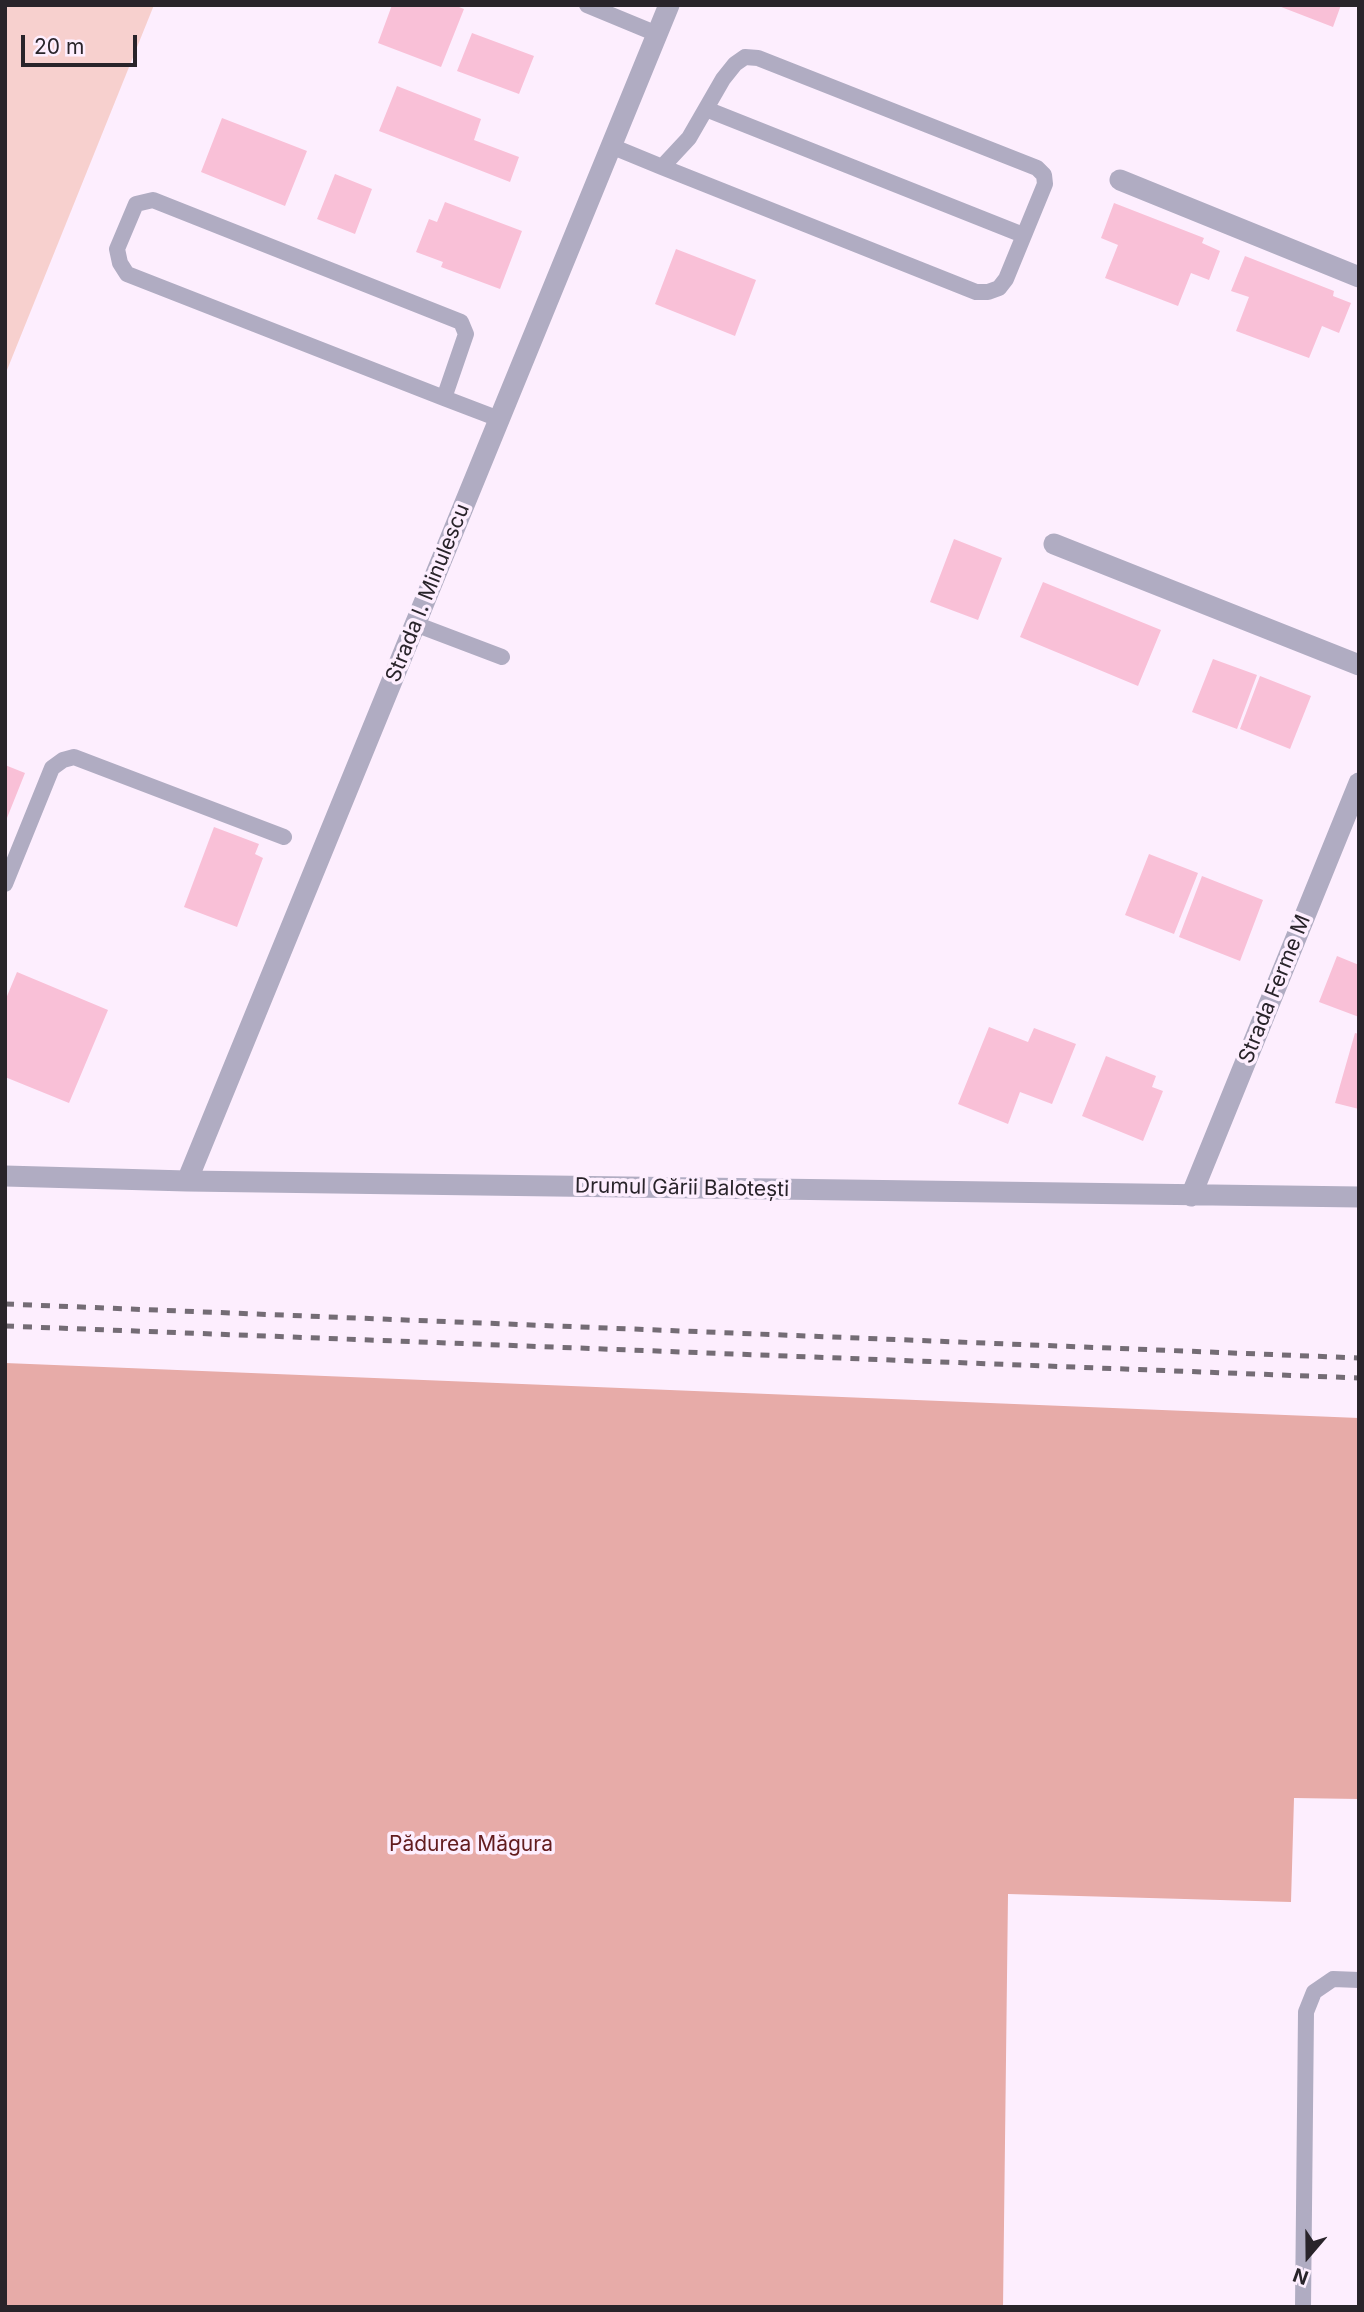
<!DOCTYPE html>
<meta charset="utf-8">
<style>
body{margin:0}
#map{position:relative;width:1364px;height:2312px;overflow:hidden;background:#fdeefe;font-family:Inter,sans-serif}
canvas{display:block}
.frame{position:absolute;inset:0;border:7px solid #29242a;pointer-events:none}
.north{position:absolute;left:1273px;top:2221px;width:70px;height:70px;-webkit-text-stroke:5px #fdeefe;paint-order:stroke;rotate:200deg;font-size:19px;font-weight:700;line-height:28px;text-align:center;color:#29242a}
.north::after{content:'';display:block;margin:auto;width:24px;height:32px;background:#29242a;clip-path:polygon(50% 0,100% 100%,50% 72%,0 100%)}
.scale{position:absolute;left:21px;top:35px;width:116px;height:32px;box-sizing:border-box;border:4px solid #29242a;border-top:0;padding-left:9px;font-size:21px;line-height:24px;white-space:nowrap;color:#29242a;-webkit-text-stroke:5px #fdeefe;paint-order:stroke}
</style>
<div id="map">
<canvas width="1364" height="2312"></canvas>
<div class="frame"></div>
<div class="north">N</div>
<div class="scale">20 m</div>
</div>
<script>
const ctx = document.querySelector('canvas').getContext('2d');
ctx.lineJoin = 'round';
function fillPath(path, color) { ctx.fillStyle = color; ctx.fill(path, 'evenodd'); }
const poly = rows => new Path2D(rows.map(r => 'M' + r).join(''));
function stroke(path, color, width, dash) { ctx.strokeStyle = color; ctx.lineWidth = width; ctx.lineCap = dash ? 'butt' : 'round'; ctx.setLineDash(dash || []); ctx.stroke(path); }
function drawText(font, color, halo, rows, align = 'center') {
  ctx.font = font + ' Inter,sans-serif'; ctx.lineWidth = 7; ctx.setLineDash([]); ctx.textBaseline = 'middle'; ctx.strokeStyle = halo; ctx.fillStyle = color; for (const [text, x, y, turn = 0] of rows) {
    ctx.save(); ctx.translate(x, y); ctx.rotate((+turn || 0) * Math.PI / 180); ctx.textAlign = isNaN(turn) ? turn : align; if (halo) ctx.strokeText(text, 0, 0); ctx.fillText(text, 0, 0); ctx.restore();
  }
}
const green = poly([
 [5,5,154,5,5,375]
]);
const forest = poly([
 [5,1363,1359,1418,1359,1799,1294,1798,1291,1902,1008,1894,1003,2307,5,2307]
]);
const building = poly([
 [392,5,454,5,464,9,441,67,378,43],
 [1276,5,1341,5,1333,27],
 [472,33,534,56,519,94,457,71],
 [397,86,481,119,474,140,519,157,510,182,379,131],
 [222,118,307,151,285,206,201,172],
 [335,174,372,189,355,234,317,219],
 [445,202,522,231,500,289,441,267,443,262,416,252,429,219,437,222],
 [1114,203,1204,238,1202,243,1220,251,1209,280,1191,273,1178,306,1105,278,1118,245,1101,238],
 [676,249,756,280,735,336,655,304],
 [1245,256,1334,291,1333,296,1351,303,1339,333,1322,326,1309,358,1236,331,1249,297,1231,291],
 [954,539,1002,558,978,620,930,602],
 [1043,582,1161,630,1138,686,1020,637],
 [1213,659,1257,675,1237,729,1192,712],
 [1260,676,1311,696,1290,749,1240,729],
 [5,765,25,773,5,823],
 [214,827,259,844,255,854,263,858,237,927,184,907],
 [1149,854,1198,873,1174,934,1125,915],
 [1202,876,1263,900,1240,961,1179,937],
 [1337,956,1359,965,1359,1017,1319,1002],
 [17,972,108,1010,69,1103,5,1077,5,1001],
 [989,1027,1028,1042,1034,1028,1076,1044,1052,1104,1020,1092,1008,1124,958,1104],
 [1355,1033,1359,1034,1359,1109,1335,1103],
 [1106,1056,1156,1076,1152,1087,1163,1091,1143,1141,1082,1116]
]);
const lane = poly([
 [587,5,657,34],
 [706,109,1023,235],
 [611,146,662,167,976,292,988,292,999,288,1006,279,1045,184,1044,175,1037,168,758,58,745,57,735,64,723,79,689,138,662,167],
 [444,398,466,334,461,322,153,200,136,204,117,249,120,263,127,274,444,398,499,419],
 [415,624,502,657],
 [5,884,52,768,63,760,74,757,284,837],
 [1303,2307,1306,2012,1314,1992,1333,1979,1359,1980]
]);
const street = poly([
 [1120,180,1359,277],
 [1054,544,1359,665],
 [5,1176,187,1181,1359,1197],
 [187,1181,669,5],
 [1191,1196,1359,783]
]);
const rail = poly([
 [5,1304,1359,1358],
 [5,1326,1359,1378]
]);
const streetNames = [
 ["Strada I. Minulescu",428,593,-68],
 ["Strada Ferme M",1275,989,-68],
 ["Drumul Gării Balotești",682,1188,1]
];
const parkNames = [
 ["Pădurea Măgura",471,1845]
];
fillPath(green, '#f7d0ce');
fillPath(forest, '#e7aba8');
fillPath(building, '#f9c0d7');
stroke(lane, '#b0acc2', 16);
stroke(street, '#b0acc2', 21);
stroke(rail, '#746c75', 5, [9, 9]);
drawText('21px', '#29242a', '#fdeefe', streetNames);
drawText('21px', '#621c1e', '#fdeefe', parkNames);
</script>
